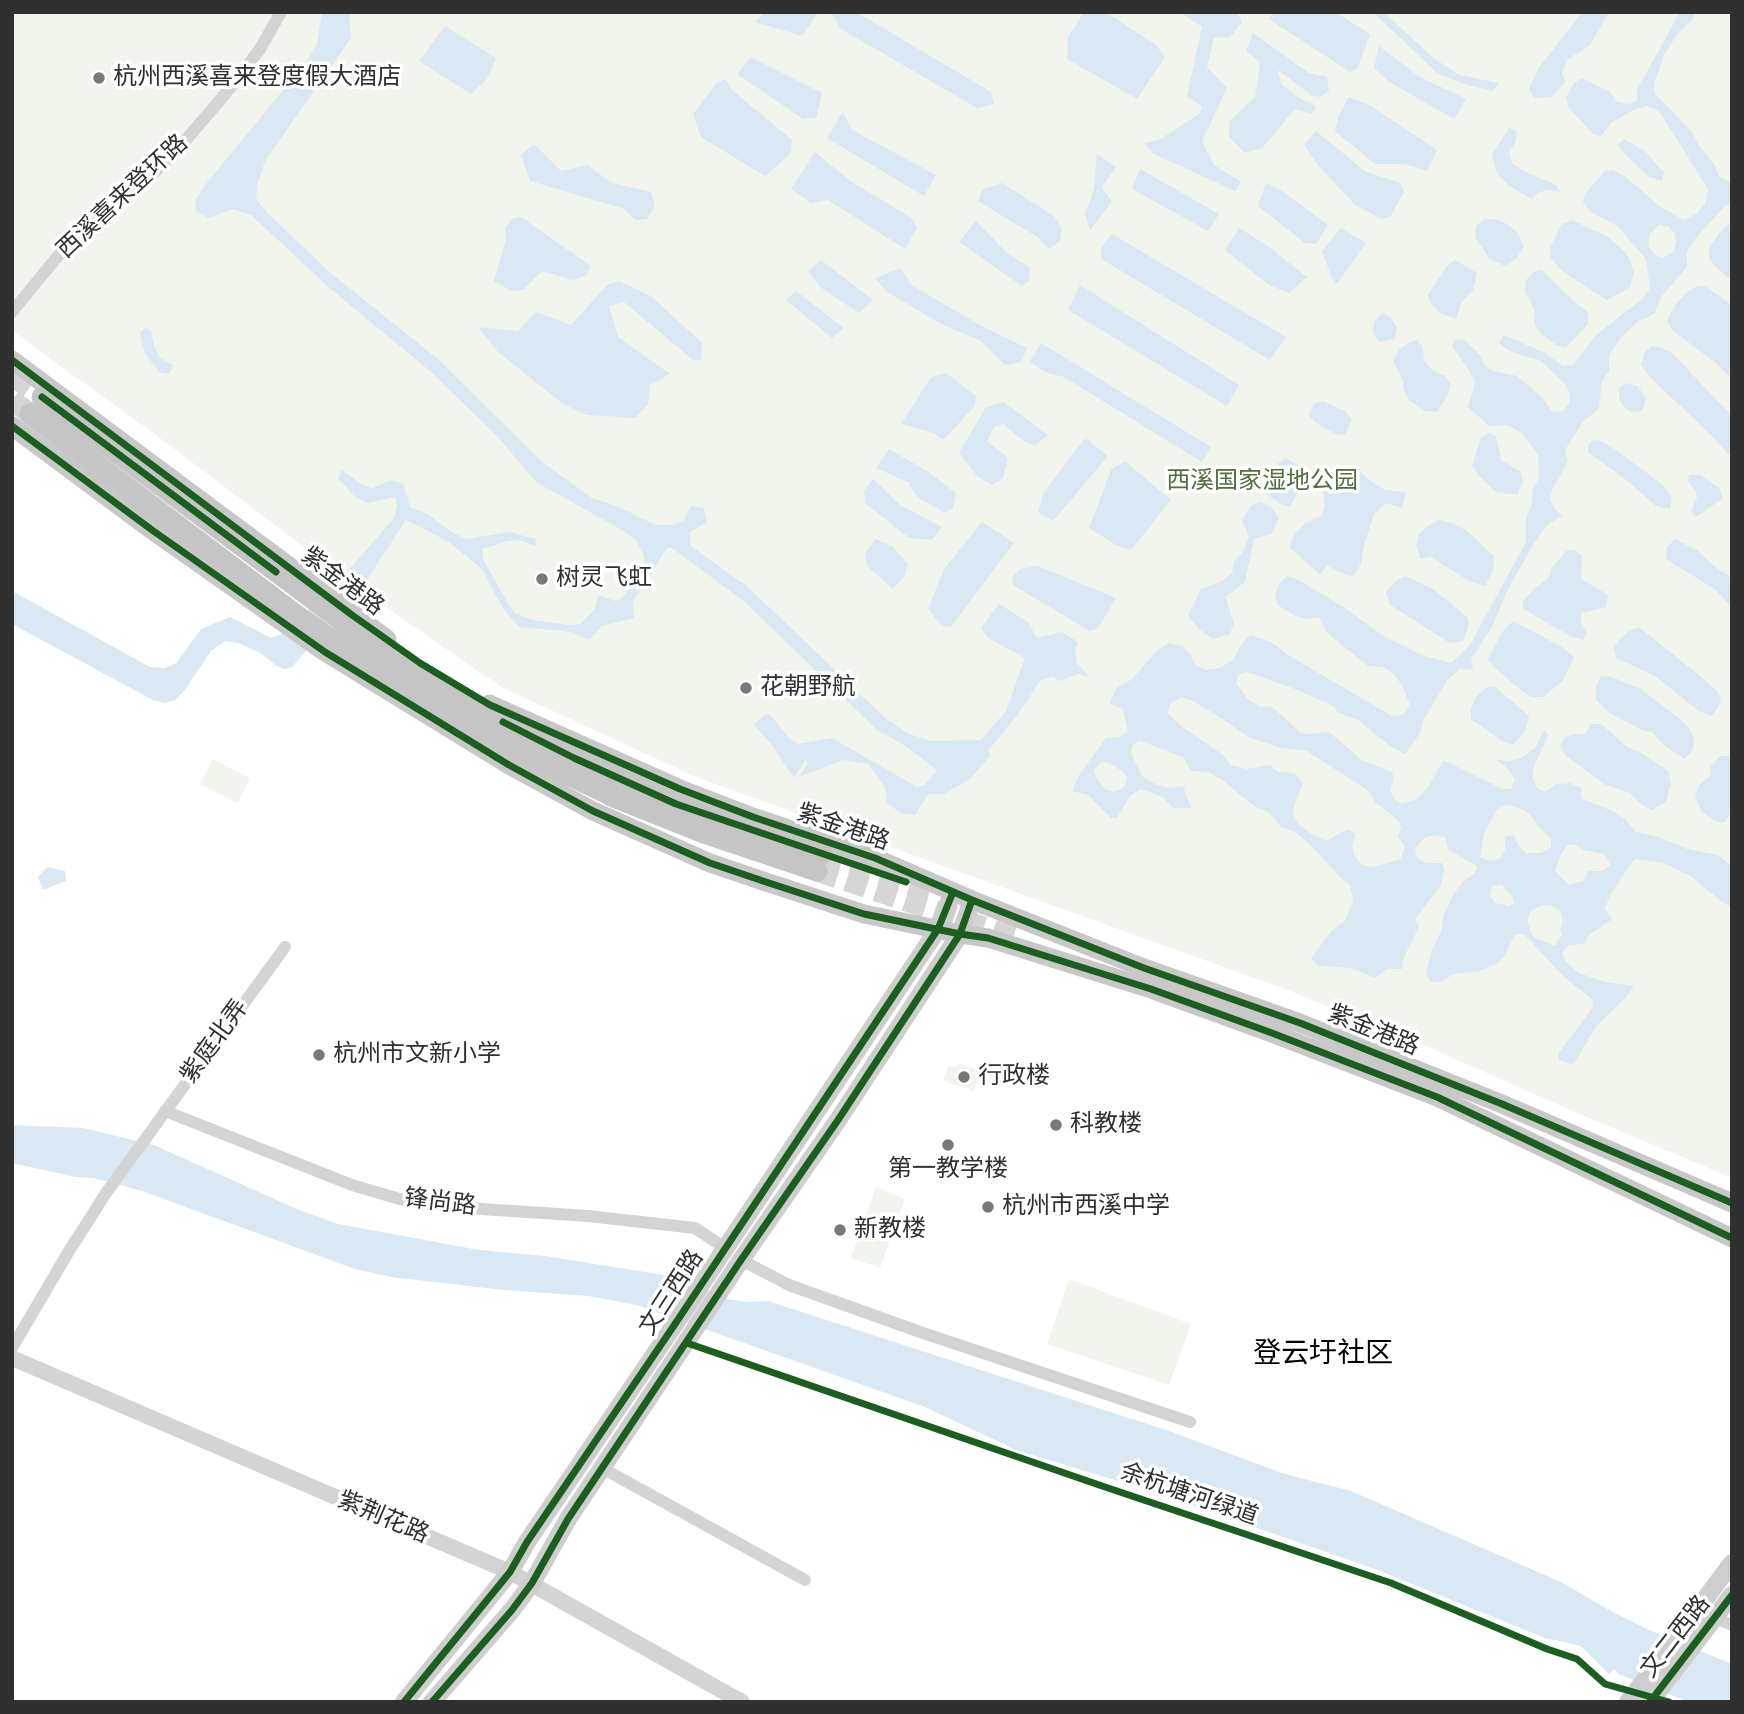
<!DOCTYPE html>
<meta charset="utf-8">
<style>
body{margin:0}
#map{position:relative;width:1744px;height:1714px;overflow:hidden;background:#fff;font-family:"DM Sans",sans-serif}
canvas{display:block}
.frame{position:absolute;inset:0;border:14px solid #303030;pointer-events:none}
</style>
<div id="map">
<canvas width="1744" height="1714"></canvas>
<div class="frame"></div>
</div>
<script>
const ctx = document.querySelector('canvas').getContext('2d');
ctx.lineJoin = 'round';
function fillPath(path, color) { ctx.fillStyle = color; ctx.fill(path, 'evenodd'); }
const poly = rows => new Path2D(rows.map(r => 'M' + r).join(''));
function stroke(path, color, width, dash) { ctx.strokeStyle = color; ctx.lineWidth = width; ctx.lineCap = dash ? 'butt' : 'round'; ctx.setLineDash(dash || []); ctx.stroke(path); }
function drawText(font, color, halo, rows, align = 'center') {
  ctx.font = font + ' "DM Sans","Noto Sans SC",sans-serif'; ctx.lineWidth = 7; ctx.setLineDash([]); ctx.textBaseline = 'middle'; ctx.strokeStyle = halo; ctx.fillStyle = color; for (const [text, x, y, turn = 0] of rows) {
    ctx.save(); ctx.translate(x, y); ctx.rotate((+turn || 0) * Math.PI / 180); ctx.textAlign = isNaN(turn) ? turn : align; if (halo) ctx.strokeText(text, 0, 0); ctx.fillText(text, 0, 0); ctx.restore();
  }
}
const green = poly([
 [12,12,1732,12,1732,1178,1568,1109,1426,1046,1285,989,696,777,501,687,360,589,156,435,12,331],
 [213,759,250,778,238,803,200,784],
 [958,1063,981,1071,974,1091,943,1081,949,1065,957,1067],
 [876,1187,905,1199,880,1268,851,1258],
 [1069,1279,1191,1324,1169,1385,1047,1344]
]);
const water = poly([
 [322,12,349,12,351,38,265,161,257,185,256,199,267,213,333,275,439,360,541,461,592,498,619,507,655,525,673,525,684,520,691,506,704,508,707,522,689,533,691,546,749,588,884,717,909,734,932,741,981,740,1006,711,1025,658,988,638,981,628,999,604,1028,622,1037,638,1062,632,1078,642,1075,649,1077,663,1089,677,1078,674,1060,681,1053,677,1041,680,1018,714,988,751,991,755,970,779,944,794,928,794,915,815,902,814,887,803,885,787,868,764,843,760,799,777,808,763,805,760,794,778,772,745,754,725,766,714,771,716,790,739,798,744,832,738,917,787,925,785,937,770,901,743,878,731,746,603,672,548,667,548,664,552,649,579,633,601,634,618,602,626,589,640,572,632,519,627,504,610,482,569,449,542,406,520,366,581,292,667,285,669,278,667,260,653,239,643,225,641,211,651,185,690,175,700,165,703,153,700,12,624,12,591,150,667,165,668,176,663,201,629,230,617,271,638,285,633,345,574,394,518,397,506,395,497,367,503,355,497,338,478,342,470,361,484,372,488,392,480,404,485,410,507,427,514,453,533,467,539,509,532,536,539,535,546,520,540,507,541,483,549,483,559,508,604,515,613,533,620,568,625,580,624,595,609,598,595,615,601,622,598,641,573,644,565,644,555,636,540,622,530,536,482,498,437,430,371,332,290,251,215,233,209,208,218,196,211,195,201,206,184,307,61,317,44],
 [765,12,818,12,802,36,755,22],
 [835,12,856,12,991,92,994,104,977,108,841,29,832,14],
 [1084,12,1106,12,1156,45,1165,57,1137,99,1067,59,1068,37],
 [1180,12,1237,12,1242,22,1230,37,1214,38,1207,67,1227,88,1202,141,1214,165,1241,182,1235,191,1154,154,1144,143,1159,140,1199,114,1202,106,1187,97,1202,27],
 [1274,12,1335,12,1370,34,1357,69,1350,72,1269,19],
 [1373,12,1384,12,1432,57,1459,75,1499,83,1493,91,1464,84,1437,73],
 [1582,12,1609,12,1590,45,1567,60,1562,72,1565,82,1551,97,1534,98,1529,89,1538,69],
 [1680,12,1694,12,1693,19,1679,32,1665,53,1654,83,1655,94,1691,131,1699,146,1714,164,1719,176,1732,184,1732,203,1725,206,1695,239,1687,252,1687,267,1661,297,1654,314,1637,322,1622,336,1609,356,1609,371,1602,381,1599,408,1583,422,1565,450,1568,461,1552,490,1550,500,1555,509,1562,516,1547,525,1533,545,1506,593,1492,627,1471,659,1473,670,1460,669,1448,679,1424,719,1420,733,1405,754,1390,746,1358,720,1338,713,1335,707,1295,689,1247,672,1239,674,1236,683,1248,699,1260,707,1271,706,1301,733,1310,734,1329,732,1363,761,1392,772,1394,779,1390,790,1394,799,1402,804,1417,799,1429,786,1443,760,1503,789,1511,789,1515,779,1507,768,1497,760,1512,761,1523,757,1536,747,1544,730,1548,735,1533,769,1533,778,1537,788,1545,792,1556,784,1570,783,1581,788,1582,799,1610,810,1626,820,1636,832,1656,836,1687,849,1718,855,1732,866,1732,907,1722,902,1691,876,1663,863,1635,859,1629,866,1609,897,1605,909,1612,919,1588,936,1584,944,1569,945,1562,952,1565,961,1579,973,1605,982,1634,986,1625,998,1597,1025,1573,1065,1559,1060,1559,1053,1593,1007,1592,999,1564,977,1524,934,1514,935,1505,955,1497,964,1480,971,1454,974,1440,982,1431,982,1426,974,1432,950,1441,931,1443,917,1454,893,1463,882,1476,872,1477,866,1448,849,1445,837,1434,835,1424,838,1415,849,1417,858,1425,863,1442,863,1444,871,1441,885,1415,919,1419,927,1404,957,1402,969,1387,969,1375,978,1352,968,1319,966,1311,959,1331,931,1345,921,1353,901,1350,885,1338,875,1311,845,1297,833,1280,826,1270,813,1254,806,1222,780,1208,772,1191,771,1184,758,1141,741,1133,744,1131,753,1142,776,1155,784,1169,788,1184,786,1185,794,1192,808,1173,808,1163,797,1141,789,1130,796,1117,818,1111,818,1088,795,1072,791,1079,775,1106,738,1119,737,1128,732,1123,709,1109,703,1117,687,1131,680,1158,650,1169,643,1182,646,1190,654,1195,665,1207,670,1220,668,1234,659,1240,646,1250,635,1260,638,1274,644,1288,655,1392,716,1403,715,1410,705,1402,685,1393,673,1382,667,1368,666,1327,633,1319,617,1308,619,1295,616,1278,605,1275,595,1280,583,1287,576,1297,579,1345,608,1385,637,1424,656,1451,663,1470,645,1526,542,1526,519,1532,503,1532,491,1539,478,1538,455,1522,433,1507,425,1489,426,1468,407,1475,383,1469,370,1452,346,1456,339,1465,340,1480,355,1485,366,1493,371,1517,376,1541,396,1552,411,1562,412,1569,404,1570,394,1565,384,1541,361,1509,351,1499,343,1504,335,1545,353,1563,366,1574,365,1595,336,1642,299,1650,288,1646,259,1617,226,1591,212,1583,202,1585,194,1605,171,1613,170,1626,177,1659,206,1684,220,1696,214,1705,204,1708,189,1659,111,1647,106,1633,110,1611,123,1601,136,1594,135,1569,108,1566,98,1573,84,1582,78,1610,92,1617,102,1630,104,1637,100,1637,90],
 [1659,225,1668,226,1675,234,1676,243,1673,252,1662,258,1655,255,1648,246,1650,234],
 [1181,697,1193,701,1221,718,1248,737,1281,748,1307,751,1369,791,1376,803,1399,821,1401,828,1398,837,1405,846,1401,859,1373,867,1362,865,1355,856,1352,846,1355,834,1348,829,1326,841,1311,834,1297,823,1292,811,1303,783,1294,773,1278,772,1270,765,1247,769,1231,765,1223,755,1181,726,1167,713,1171,703],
 [1101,762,1110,763,1123,772,1127,778,1124,787,1114,792,1105,789,1097,779,1094,770],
 [1506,805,1523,809,1532,817,1538,826,1551,838,1551,847,1541,853,1526,853,1518,845,1514,835,1505,837,1505,850,1500,859,1490,861,1480,857,1484,833,1497,810],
 [1568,845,1576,845,1583,850,1605,854,1610,865,1602,871,1588,871,1583,881,1569,885,1555,871,1561,854],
 [1502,885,1512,896,1514,903,1509,906,1496,903,1490,896,1492,886],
 [1550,905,1560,911,1563,921,1560,929,1562,934,1555,946,1539,939,1537,940,1531,933,1527,920,1530,912,1539,906],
 [445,26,496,58,487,79,471,94,419,61],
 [1253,33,1309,73,1327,77,1329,91,1320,97,1311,95,1278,70,1281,84,1299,98,1316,106,1312,114,1295,109,1262,148,1245,153,1229,137,1229,122,1255,97,1260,62,1246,51],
 [1379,46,1420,77,1466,99,1454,119,1388,81,1374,68],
 [751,57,822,93,816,118,803,119,737,74],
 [725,79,732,90,792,140,791,153,765,176,701,137,693,114,716,84],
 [1349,97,1369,105,1437,150,1427,171,1405,164,1375,164,1335,131,1338,117],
 [843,112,852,130,936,175,924,196,827,138],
 [1509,128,1517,131,1515,142,1509,152,1512,163,1524,171,1556,185,1560,192,1546,190,1538,193,1532,199,1509,186,1497,173,1492,155],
 [1316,131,1366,172,1401,183,1404,192,1390,217,1382,219,1355,205,1318,165,1304,145],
 [1624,139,1645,151,1664,173,1662,181,1649,177,1625,154,1618,145],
 [534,144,561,171,587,165,612,183,651,192,655,206,647,219,636,220,622,208,530,181,521,155],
 [815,152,853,183,912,218,917,228,905,249,828,200,811,203,791,189],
 [1097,154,1116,167,1102,187,1112,202,1090,230,1085,214,1094,189],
 [1140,169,1219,214,1208,231,1132,189],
 [1002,183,1054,216,1062,228,1060,241,1049,249,1039,238,978,201,983,189],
 [1266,183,1282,191,1328,225,1316,244,1305,243,1258,206],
 [521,217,591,266,586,276,573,280,542,271,523,290,511,291,494,281,506,239,505,228,512,219],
 [1484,219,1496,219,1507,224,1518,233,1524,246,1517,258,1505,266,1489,258,1475,237,1476,227],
 [1572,220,1608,237,1622,249,1629,258,1634,273,1630,287,1607,300,1561,270,1551,258,1550,249,1561,225],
 [976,221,1006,252,1030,268,1029,281,1022,286,959,242],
 [1732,222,1732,281,1714,265,1709,258,1709,248,1720,232],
 [1239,228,1269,247,1307,277,1289,293,1269,285,1225,250],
 [1341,228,1366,243,1337,284,1331,276,1322,251],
 [1112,234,1286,337,1270,360,1101,259,1101,248],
 [821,260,873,300,859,313,820,287,808,271],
 [1455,260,1477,273,1473,290,1461,303,1456,319,1442,314,1430,303,1428,295,1447,266],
 [901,268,911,285,980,325,1027,348,1021,362,1005,365,981,341,943,325,887,292,875,278],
 [1542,270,1571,299,1588,312,1588,324,1565,348,1556,345,1541,334,1534,323,1535,311,1525,291,1526,280,1535,271],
 [619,281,651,296,702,343,701,360,693,360,624,302,609,306,618,337,670,374,650,385,648,404,635,418,587,415,563,404,498,352,478,327,518,331,536,312,571,325,607,285],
 [1080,285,1239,385,1227,406,1068,310],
 [1697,286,1706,287,1732,305,1732,379,1716,363,1673,331,1667,321,1675,305,1687,292],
 [796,291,844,328,832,338,786,300],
 [1382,313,1390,317,1397,327,1395,339,1379,342,1373,331,1374,322],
 [146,327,151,331,154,346,160,358,173,365,169,374,159,372,145,353,140,333],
 [1417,340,1423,348,1424,360,1431,369,1445,376,1451,384,1447,396,1437,412,1425,411,1409,400,1403,389,1403,380,1393,361,1400,349,1408,343],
 [1041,343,1211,447,1202,462,1064,377,1045,372,1030,362],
 [1651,346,1660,347,1671,352,1732,416,1732,458,1711,435,1652,379,1641,365,1644,354],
 [946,373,976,396,975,406,943,440,934,433,901,424,931,377],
 [1627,383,1638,386,1646,399,1642,411,1631,412,1623,406,1619,398,1619,389],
 [1323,401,1346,412,1352,420,1345,435,1335,434,1315,422,1309,415,1314,404],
 [1004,402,1048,435,1035,445,1025,442,1003,424,994,427,987,441,1008,458,1003,478,992,485,978,477,959,453,986,407],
 [1489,433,1496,436,1501,460,1520,471,1523,481,1517,495,1496,492,1479,476,1472,466,1481,438],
 [1085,438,1108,456,1053,521,1038,512,1044,492],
 [1594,440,1603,442,1616,450,1663,485,1672,498,1670,509,1656,506,1625,479,1588,452,1588,445],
 [889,449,927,471,956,493,953,508,945,513,917,497,908,482,876,468],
 [1286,458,1305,470,1306,478,1290,507,1281,504,1265,493,1264,484,1276,465],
 [1125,461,1171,500,1131,550,1116,545,1089,528,1111,470],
 [1342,466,1357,467,1368,479,1385,490,1406,492,1402,508,1386,503,1374,514,1363,548,1361,564,1352,577,1327,566,1320,574,1289,547,1295,534,1305,523,1321,516,1325,507,1323,488,1330,472],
 [1689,475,1700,475,1709,481,1719,488,1723,498,1696,517,1691,511,1697,498,1696,492,1688,482],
 [873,479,900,505,942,527,931,540,909,538,865,503,864,491],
 [1259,502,1270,506,1279,518,1271,534,1254,539,1245,582,1225,597,1234,623,1230,634,1213,639,1200,630,1188,616,1201,589,1222,581,1232,573,1234,562,1244,550,1249,537,1242,520,1251,506],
 [1439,520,1452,523,1467,531,1494,556,1494,568,1485,586,1469,581,1431,557,1421,559,1416,546,1419,534,1428,526],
 [982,522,1014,543,951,627,942,626,928,609,944,569],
 [876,539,892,546,908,564,905,575,893,589,867,566,865,553],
 [1675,539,1697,550,1715,567,1732,578,1732,608,1716,590,1666,559,1667,547],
 [1575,550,1582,556,1581,579,1608,595,1606,607,1581,613,1581,622,1587,633,1583,640,1572,637,1523,609,1523,601,1535,588,1548,579,1552,568,1566,551],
 [1038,566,1116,598,1098,628,1090,631,1013,585,1012,578,1020,569],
 [1405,576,1433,589,1467,617,1469,624,1463,641,1450,643,1390,605,1386,592,1396,581],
 [1513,621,1562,647,1574,657,1563,680,1544,697,1531,697,1522,691,1494,667,1488,659,1503,631],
 [1640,628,1710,684,1718,693,1721,702,1712,716,1699,711,1655,676,1616,658,1614,648,1621,638,1630,630],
 [1601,676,1612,677,1641,689,1686,724,1694,737,1693,750,1684,759,1663,744,1652,732,1642,730,1610,713,1596,700,1596,687],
 [1487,687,1495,687,1529,716,1525,731,1513,745,1502,741,1471,719,1471,709,1476,697],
 [1591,724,1601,724,1627,747,1640,752,1668,771,1671,783,1666,801,1652,810,1643,806,1630,793,1606,785,1566,756,1560,746,1565,737,1576,734,1584,735],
 [1720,756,1732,756,1732,812,1723,823,1715,821,1702,812,1695,797,1699,785,1710,776,1711,766],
 [47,867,65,871,66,881,43,890,38,877],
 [12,1125,83,1128,154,1145,299,1210,338,1224,479,1250,545,1256,682,1278,727,1299,746,1302,768,1301,1169,1431,1282,1473,1351,1491,1561,1582,1611,1611,1649,1630,1732,1664,1732,1702,1689,1702,1619,1674,1614,1669,1609,1674,1581,1646,1545,1638,1375,1569,1148,1490,1016,1450,925,1407,637,1305,588,1296,504,1290,391,1277,355,1269,142,1191,94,1178,76,1177,12,1163]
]);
const trunkTunnel = poly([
 [12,376,42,397],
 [12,400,30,414],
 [822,854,937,893],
 [817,871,1014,937]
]);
const minor = poly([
 [12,312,67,245,154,173,179,148,231,87,260,49,281,12],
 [165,1111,352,1185,403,1200,466,1208,588,1216,695,1228,725,1248],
 [741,1260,789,1285,923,1333,1190,1422],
 [12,1348,69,1251,106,1193,285,947],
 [602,1468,805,1580],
 [1715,1618,1732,1625]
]);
const tertiary = poly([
 [12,1358,510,1572,742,1702]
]);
const secondary = poly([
 [404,1702,510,1572,527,1542,673,1327,938,929,953,892],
 [432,1702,512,1610,532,1583,568,1519,741,1260,838,1120,960,934,972,900],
 [1628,1702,1732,1563],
 [1650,1702,1732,1595]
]);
const primary = poly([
 [12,360,387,639],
 [12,426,152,530,325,652,509,765,593,811,710,863,766,882,864,914,960,934,988,938,1151,989,1272,1033,1437,1097,1732,1238],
 [489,704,680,789,753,817,875,858,972,900,1144,968,1300,1023,1502,1104,1732,1203]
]);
const trunk = poly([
 [42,397,349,626,444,689,527,735,631,784,676,804,822,854],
 [30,414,296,615,334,641,456,718,517,751,621,800],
 [611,796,704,833,817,871]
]);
const cycleway = poly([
 [12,360,352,615,420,663,490,705,680,789,753,817,875,858,972,900,1144,968,1300,1023,1502,1104,1732,1203],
 [42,397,276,572],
 [12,426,152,530,325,652,509,765,593,811,710,863,766,882,864,914,960,934,988,938,1151,989,1272,1033,1437,1097,1732,1238],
 [503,722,574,758,676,804,906,882],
 [687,1343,1105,1487,1391,1583,1547,1649,1577,1659,1605,1684,1669,1702],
 [404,1702,510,1572,527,1542,673,1327,938,929,953,892],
 [432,1702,512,1610,532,1583,568,1519,741,1260,838,1120,960,934,972,900],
 [1650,1702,1732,1595]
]);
const markers = [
 [99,78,7,"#787878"],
 [542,579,7,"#787878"],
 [746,688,7,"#787878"],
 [319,1055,7,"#787878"],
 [964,1077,7,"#787878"],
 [1056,1125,7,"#787878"],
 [948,1145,7,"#787878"],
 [988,1207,7,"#787878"],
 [840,1230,7,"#787878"]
];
const poiNames = [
 ["杭州西溪喜来登度假大酒店",113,78],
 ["树灵飞虹",556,579],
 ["花朝野航",760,688],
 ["杭州市文新小学",333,1055],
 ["行政楼",978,1077],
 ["科教楼",1070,1125],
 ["第一教学楼",948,1170,"center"],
 ["杭州市西溪中学",1002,1207],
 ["新教楼",854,1230]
];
const streetNames = [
 ["西溪喜来登环路",123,197,-43],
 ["紫金港路",342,582,37],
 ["紫金港路",843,828,19],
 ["紫金港路",1373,1031,22],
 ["紫庭北弄",215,1042,-54],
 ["锋尚路",440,1203,7],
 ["文三西路",672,1293,-57],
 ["余杭塘河绿道",1189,1495,19],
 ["紫荆花路",383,1518,23],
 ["文二西路",1676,1637,-52]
];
const parkNames = [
 ["西溪国家湿地公园",1262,482]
];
const quarterNames = [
 ["登云圩社区",1323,1355]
];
fillPath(green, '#f1f5ed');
fillPath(water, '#dae8f3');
stroke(trunkTunnel, '#d6d6d6', 21, [21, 10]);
stroke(minor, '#d4d4d4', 12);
stroke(tertiary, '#d4d4d4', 16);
stroke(secondary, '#cecece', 18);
stroke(primary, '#c8c8c8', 19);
stroke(trunk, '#c5c5c5', 21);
stroke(cycleway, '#1b5e20', 7);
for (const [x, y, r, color] of markers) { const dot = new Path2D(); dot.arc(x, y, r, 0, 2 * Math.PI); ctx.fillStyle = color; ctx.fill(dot); stroke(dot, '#fff', 2.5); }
drawText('24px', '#303030', '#fff', poiNames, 'left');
drawText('24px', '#303030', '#fff', streetNames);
drawText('24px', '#516e3c', '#fff', parkNames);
drawText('28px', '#000', '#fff', quarterNames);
</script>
